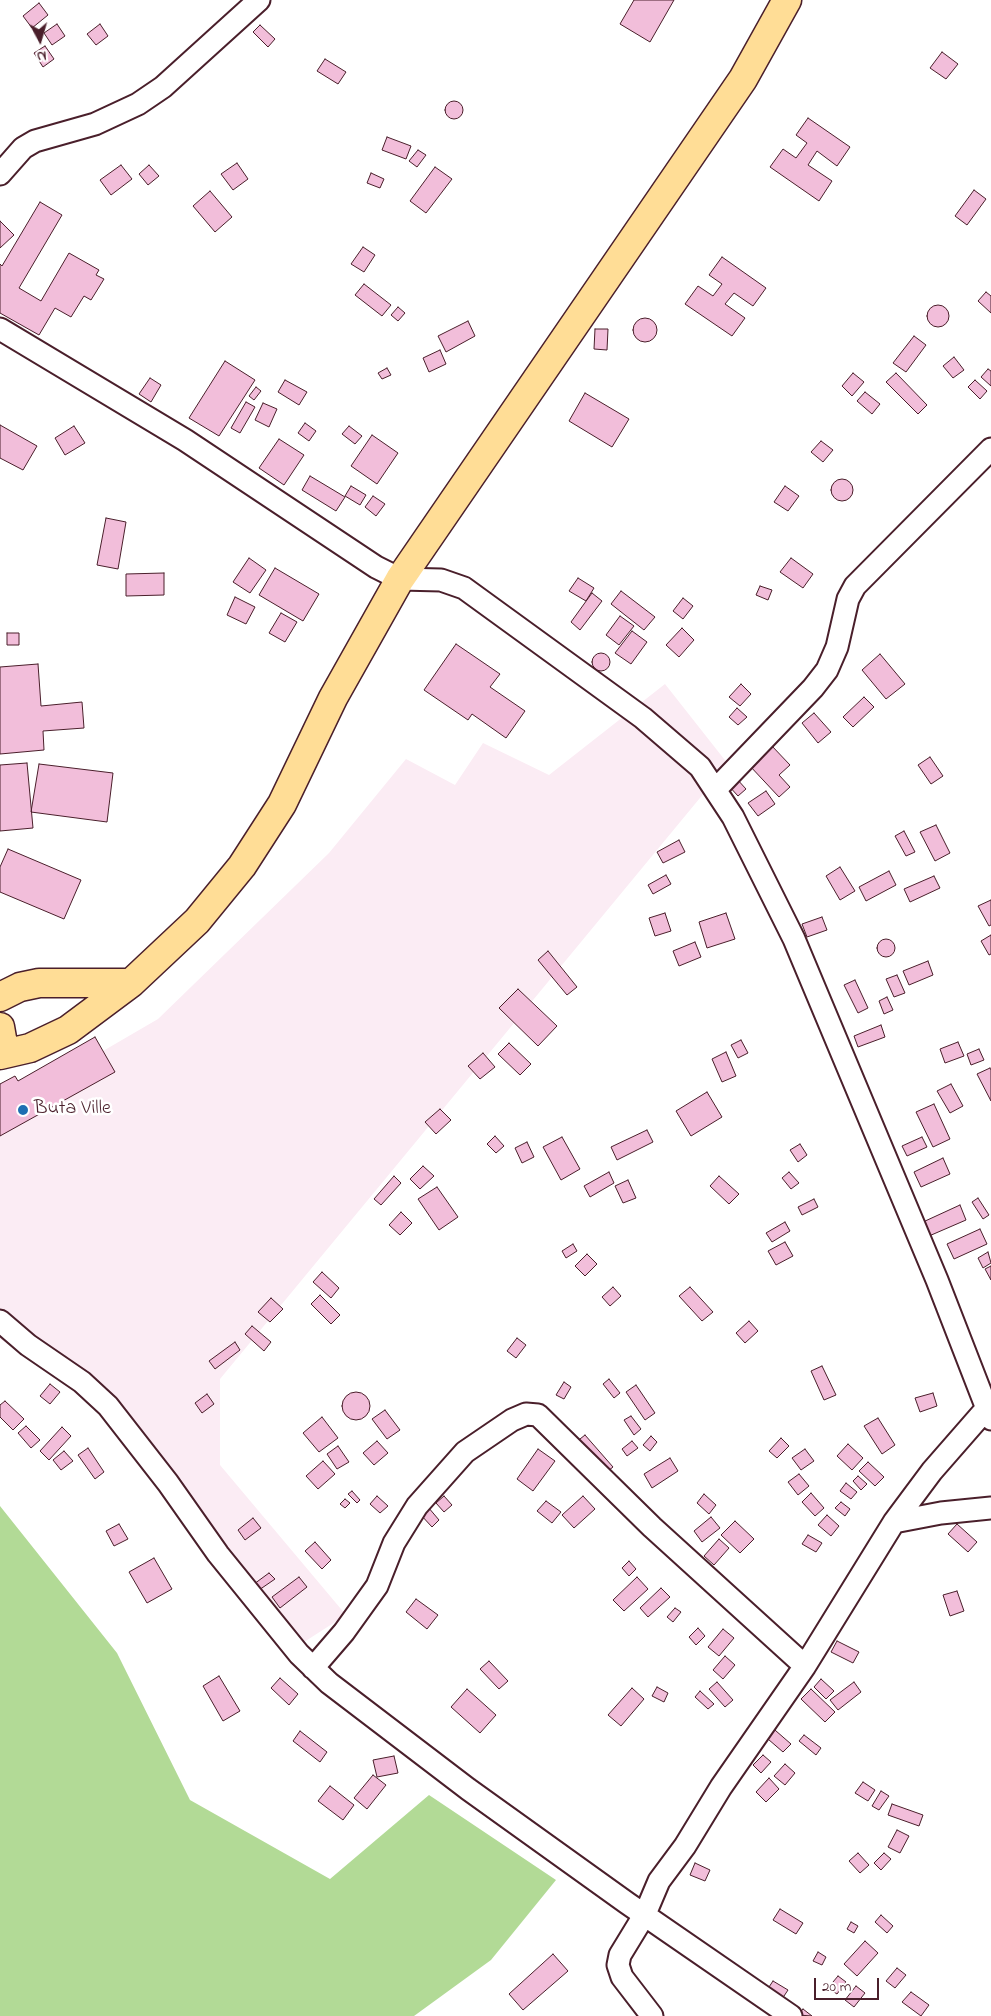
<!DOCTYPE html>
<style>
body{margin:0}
#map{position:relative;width:991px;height:2016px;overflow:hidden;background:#fff;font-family:"Indie Flower",sans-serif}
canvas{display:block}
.north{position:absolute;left:15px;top:15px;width:50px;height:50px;-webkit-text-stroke:4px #fff;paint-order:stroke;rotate:174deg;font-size:14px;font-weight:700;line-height:20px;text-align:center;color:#4a1f2b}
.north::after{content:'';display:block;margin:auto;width:18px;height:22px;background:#4a1f2b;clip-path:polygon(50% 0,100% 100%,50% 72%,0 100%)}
.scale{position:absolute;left:814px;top:1978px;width:65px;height:22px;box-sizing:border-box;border:2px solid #4a1f2b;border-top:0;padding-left:6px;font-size:15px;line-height:18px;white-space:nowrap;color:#4a1f2b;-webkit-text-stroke:4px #fff;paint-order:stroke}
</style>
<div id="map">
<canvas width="991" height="2016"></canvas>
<div class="north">N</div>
<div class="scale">20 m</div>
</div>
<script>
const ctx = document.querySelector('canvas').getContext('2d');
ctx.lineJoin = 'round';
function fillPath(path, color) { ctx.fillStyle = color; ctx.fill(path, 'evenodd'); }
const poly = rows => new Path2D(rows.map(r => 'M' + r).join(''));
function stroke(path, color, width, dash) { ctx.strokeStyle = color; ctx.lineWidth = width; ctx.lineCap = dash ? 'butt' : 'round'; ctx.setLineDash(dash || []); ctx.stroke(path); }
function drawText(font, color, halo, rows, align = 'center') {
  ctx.font = font + ' "Indie Flower",sans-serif'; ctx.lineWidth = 5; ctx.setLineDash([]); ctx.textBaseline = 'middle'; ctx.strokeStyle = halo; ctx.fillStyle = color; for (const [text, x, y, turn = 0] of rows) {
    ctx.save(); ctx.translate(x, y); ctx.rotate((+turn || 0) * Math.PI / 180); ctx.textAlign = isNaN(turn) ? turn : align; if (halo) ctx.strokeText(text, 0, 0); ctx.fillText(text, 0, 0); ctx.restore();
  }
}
const built = poly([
 [665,684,728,764,220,1379,220,1465,346,1615,287,1653,96,1400,0,1339,0,1111,158,1019,329,853,406,759,455,785,483,743,549,775]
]);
const green = poly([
 [0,1506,117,1653,190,1800,330,1879,429,1795,556,1880,491,1960,414,2016,0,2016]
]);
const building = poly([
 [634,0,674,0,650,42,620,24,634,0],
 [39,3,48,15,32,28,23,16,39,3],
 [57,24,65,36,52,45,44,33,57,24],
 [100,24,108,36,96,45,87,34,100,24],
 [260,25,275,39,268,47,253,32,260,25],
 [45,46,54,59,43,67,34,53,45,46],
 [942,52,958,64,946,79,930,68,942,52],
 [325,59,346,72,338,84,317,71,325,59],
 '445 110a9 9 0 1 1 18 0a9 9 0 1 1-18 0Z',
 [808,118,850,147,837,166,817,151,808,165,832,181,819,201,770,167,783,149,796,158,807,143,796,135,808,118],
 [387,137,411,146,406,159,382,150,387,137],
 [418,150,426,155,417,167,409,161,418,150],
 [237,163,248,179,233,190,221,174,237,163],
 [121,165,132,179,111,195,100,180,121,165],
 [149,165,159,176,148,185,139,174,149,165],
 [435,167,452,179,426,213,410,201,435,167],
 [371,173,384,179,380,188,367,183,371,173],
 [974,190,986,199,967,225,955,216,974,190],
 [210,191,232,217,215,232,193,206,210,191],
 [40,202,62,215,19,288,41,301,69,253,99,270,96,275,104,279,91,300,84,296,71,317,55,308,39,335,0,313,0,264,2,266,40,202],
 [0,221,14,235,0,248,0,221],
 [363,247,375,255,364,272,351,264,363,247],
 [722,257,766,288,753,306,734,293,725,304,745,318,732,336,685,304,698,286,713,296,722,284,709,275,722,257],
 [364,284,391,305,382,316,355,295,364,284],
 [986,292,991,296,991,313,978,301,986,292],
 '927 316a11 11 0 1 1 22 0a11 11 0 1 1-22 0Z',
 [398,307,405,313,398,321,391,315,398,307],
 '633 330a12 12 0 1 1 24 0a12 12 0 1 1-24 0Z',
 [468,321,475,336,446,352,438,336,468,321],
 [595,329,608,329,607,350,594,349,595,329],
 [914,336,926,345,906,372,893,363,914,336],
 [440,350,446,364,429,372,423,358,440,350],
 [954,357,964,370,953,378,943,366,954,357],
 [225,361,255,380,219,436,189,418,225,361],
 [387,368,391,375,382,379,378,373,387,368],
 [988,369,991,371,991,386,981,377,988,369],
 [853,373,864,382,852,396,842,386,853,373],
 [896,373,927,405,918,414,886,382,896,373],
 [150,378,161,385,151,402,139,394,150,378],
 [285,380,307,392,299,405,278,392,285,380],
 [975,380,987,391,980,399,968,387,975,380],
 [256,387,261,391,254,400,249,396,256,387],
 [865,392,880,404,872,414,857,401,865,392],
 [585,393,629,419,612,447,569,421,585,393],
 [246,402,255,407,240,433,231,428,246,402],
 [263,403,277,409,269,427,255,420,263,403],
 [305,423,316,431,309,441,298,433,305,423],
 [0,425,37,446,23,470,0,458,0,425],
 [74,426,85,443,65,455,55,438,74,426],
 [349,426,362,436,355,444,342,434,349,426],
 [372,435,398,453,377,484,351,466,372,435],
 [279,439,304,455,284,485,259,468,279,439],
 [821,441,833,450,823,462,811,452,821,441],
 [310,476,345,497,336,511,302,490,310,476],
 '831 490a11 11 0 1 1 22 0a11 11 0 1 1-22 0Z',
 [351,486,366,495,360,505,345,496,351,486],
 [785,486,799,496,788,511,774,502,785,486],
 [373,496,385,504,376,516,365,507,373,496],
 [106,518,126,522,118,569,97,565,106,518],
 [249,558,266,570,250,593,233,582,249,558],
 [791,558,813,574,803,588,780,572,791,558],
 [275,568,319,594,303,621,259,595,275,568],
 [164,573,164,595,126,596,126,574,164,573],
 [578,578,594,588,586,601,569,591,578,578],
 [760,586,772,590,768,600,756,595,760,586],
 [621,591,655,617,644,630,611,604,621,591],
 [592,593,602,601,580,630,571,622,592,593],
 [235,597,255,607,246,624,227,615,235,597],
 [683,598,693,606,683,619,673,611,683,598],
 [281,613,297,622,285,642,269,633,281,613],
 [620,616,634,626,619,645,606,635,620,616],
 [682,628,694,640,679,657,666,645,682,628],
 [632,631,647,642,631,664,615,653,632,631],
 [7,633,19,633,19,645,7,645,7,633],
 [456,644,500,674,490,687,525,711,506,738,472,714,468,720,424,690,456,644],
 '592 662a9 9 0 1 1 18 0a9 9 0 1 1-18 0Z',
 [880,654,905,684,886,699,862,670,880,654],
 [38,664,41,706,82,702,84,728,43,731,44,750,0,754,0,667,38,664],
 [741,684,751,694,740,706,729,697,741,684],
 [864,697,874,707,853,727,843,717,864,697],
 [737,708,747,717,738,725,729,717,737,708],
 [814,713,831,732,818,743,802,723,814,713],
 [771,745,790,765,779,775,790,787,779,797,749,765,771,745],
 [930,757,943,776,931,784,918,765,930,757],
 [27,763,33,828,0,831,0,765,27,763],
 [39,764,113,773,107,822,31,812,39,764],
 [736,778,746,789,738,796,728,785,736,778],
 [766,791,775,804,758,816,748,803,766,791],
 [936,825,950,853,935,861,920,832,936,825],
 [904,831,915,852,906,856,895,836,904,831],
 [679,840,685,852,663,863,657,852,679,840],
 [8,849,81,880,64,919,0,892,0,867,8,849],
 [840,867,855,891,840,900,826,876,840,867],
 [889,871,896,885,866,901,859,887,889,871],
 [666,875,671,884,653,894,648,885,666,875],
 [934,876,940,888,910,902,904,889,934,876],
 [991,900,991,925,989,926,978,906,991,900],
 [665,913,671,931,655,936,649,918,665,913],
 [726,913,735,939,707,948,699,922,726,913],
 [822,917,827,930,807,937,802,924,822,917],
 [991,935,991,954,989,955,981,941,991,935],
 '877 948a9 9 0 1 1 18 0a9 9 0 1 1-18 0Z',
 [695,942,701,957,679,966,673,951,695,942],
 [548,951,577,987,567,995,538,960,548,951],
 [928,961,933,975,909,985,903,971,928,961],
 [897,975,905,993,894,997,886,979,897,975],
 [855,980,868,1008,858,1013,844,985,855,980],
 [518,989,557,1026,538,1046,499,1008,518,989],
 [887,997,893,1010,884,1014,879,1001,887,997],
 [881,1025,885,1037,858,1047,854,1036,881,1025],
 [95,1037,115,1072,0,1136,0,1084,15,1076,18,1081,95,1037],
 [741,1040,748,1053,738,1058,731,1045,741,1040],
 [958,1042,964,1056,945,1063,940,1049,958,1042],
 [509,1043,531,1064,520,1075,498,1054,509,1043],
 [979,1049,984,1060,971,1065,967,1054,979,1049],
 [726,1052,736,1076,722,1082,712,1059,726,1052],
 [483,1053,495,1067,480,1079,468,1066,483,1053],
 [990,1068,991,1070,991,1101,977,1074,990,1068],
 [951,1084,963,1106,950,1113,937,1091,951,1084],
 [707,1092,722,1117,691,1136,676,1111,707,1092],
 [934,1104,950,1139,933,1147,916,1112,934,1104],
 [440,1109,451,1120,436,1134,425,1122,440,1109],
 [647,1130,653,1142,617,1160,611,1147,647,1130],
 [495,1136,504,1146,496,1153,487,1144,495,1136],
 [562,1137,580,1169,561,1180,543,1147,562,1137],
 [922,1137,927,1147,907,1156,902,1146,922,1137],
 [527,1142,534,1157,522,1163,515,1148,527,1142],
 [800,1144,807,1155,798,1162,790,1150,800,1144],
 [943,1158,950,1174,921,1187,914,1172,943,1158],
 [423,1166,434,1176,420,1189,410,1179,423,1166],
 [609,1172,614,1183,590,1197,584,1186,609,1172],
 [789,1172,799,1183,791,1189,782,1178,789,1172],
 [394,1176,401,1183,381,1205,374,1199,394,1176],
 [719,1176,739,1194,729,1204,710,1186,719,1176],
 [628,1180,636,1198,623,1203,615,1186,628,1180],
 [437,1187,458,1217,439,1230,418,1199,437,1187],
 [978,1198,989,1215,983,1219,972,1202,978,1198],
 [814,1199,818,1207,802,1215,798,1207,814,1199],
 [960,1205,966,1220,929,1236,923,1222,960,1205],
 [401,1212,412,1223,400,1235,389,1225,401,1212],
 [785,1222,790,1231,772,1242,766,1233,785,1222],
 [980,1229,987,1244,954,1259,947,1244,980,1229],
 [785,1242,793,1256,776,1265,768,1251,785,1242],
 [573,1244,577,1251,566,1258,562,1251,573,1244],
 [988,1252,991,1263,983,1268,978,1258,988,1252],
 [587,1254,597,1264,585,1276,575,1266,587,1254],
 [991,1266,991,1280,985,1269,991,1266],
 [322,1272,339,1288,331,1298,313,1282,322,1272],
 [613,1287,621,1296,610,1306,602,1297,613,1287],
 [690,1287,713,1312,702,1321,679,1296,690,1287],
 [320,1295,340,1315,331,1324,311,1304,320,1295],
 [271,1298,283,1309,270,1322,258,1312,271,1298],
 [749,1321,758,1331,745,1343,736,1333,749,1321],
 [252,1326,271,1342,264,1351,245,1334,252,1326],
 [517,1338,526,1345,516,1358,507,1351,517,1338],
 [235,1342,240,1350,215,1369,209,1361,235,1342],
 [822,1366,836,1395,824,1400,811,1371,822,1366],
 [609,1379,620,1393,614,1398,603,1384,609,1379],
 [564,1382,571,1387,564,1399,556,1395,564,1382],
 [50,1384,60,1392,50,1404,40,1396,50,1384],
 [636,1385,655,1413,645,1420,626,1392,636,1385],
 '342 1406a14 14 0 1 1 28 0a14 14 0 1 1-28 0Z',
 [933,1393,937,1406,920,1412,915,1398,933,1393],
 [207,1394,214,1404,202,1413,195,1403,207,1394],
 [5,1401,24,1419,13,1430,0,1417,0,1405,5,1401],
 [385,1410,400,1430,387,1439,372,1419,385,1410],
 [631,1416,641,1429,634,1435,624,1420,631,1416],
 [322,1417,338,1438,319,1452,303,1433,322,1417],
 [878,1418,895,1445,882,1454,864,1426,878,1418],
 [26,1426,40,1440,31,1448,18,1433,26,1426],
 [62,1427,71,1436,49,1460,40,1451,62,1427],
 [585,1435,613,1467,603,1475,575,1443,585,1435],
 [651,1436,657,1442,650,1451,643,1445,651,1436],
 [781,1438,789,1446,777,1458,769,1451,781,1438],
 [377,1441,388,1453,374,1465,363,1453,377,1441],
 [632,1441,638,1448,627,1456,622,1449,632,1441],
 [848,1444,863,1458,852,1470,837,1456,848,1444],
 [338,1446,349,1462,337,1469,327,1454,338,1446],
 [88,1448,104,1472,95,1479,78,1455,88,1448],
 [538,1449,555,1461,533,1491,517,1479,538,1449],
 [805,1449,814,1461,801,1470,792,1458,805,1449],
 [64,1451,73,1461,61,1470,53,1460,64,1451],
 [670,1458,678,1471,652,1488,644,1474,670,1458],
 [323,1461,335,1474,318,1489,306,1476,323,1461],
 [868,1462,884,1477,875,1486,859,1471,868,1462],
 [799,1474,809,1486,798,1495,788,1482,799,1474],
 [858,1476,867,1484,861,1490,853,1481,858,1476],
 [846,1483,857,1492,851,1499,840,1491,846,1483],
 [352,1491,360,1500,357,1503,348,1494,352,1491],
 [811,1493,824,1508,815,1516,802,1502,811,1493],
 [704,1494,716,1505,709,1514,697,1503,704,1494],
 [377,1496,388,1506,380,1513,370,1504,377,1496],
 [444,1496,452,1505,444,1512,436,1503,444,1496],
 [583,1496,595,1509,574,1528,562,1515,583,1496],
 [345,1499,350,1503,345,1508,340,1504,345,1499],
 [546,1501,561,1512,552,1523,537,1511,546,1501],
 [841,1502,850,1509,845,1516,835,1508,841,1502],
 [428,1507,439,1520,432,1527,420,1514,428,1507],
 [827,1515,839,1526,831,1536,818,1525,827,1515],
 [711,1517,720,1528,702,1542,694,1531,711,1517],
 [253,1518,261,1528,245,1540,238,1530,253,1518],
 [735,1521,754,1539,740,1553,721,1535,735,1521],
 [119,1524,128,1539,114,1546,106,1531,119,1524],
 [957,1524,977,1542,968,1552,948,1534,957,1524],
 [808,1535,822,1543,816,1552,802,1544,808,1535],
 [719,1539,729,1548,714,1565,704,1556,719,1539],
 [315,1542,331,1560,322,1569,305,1551,315,1542],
 [154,1558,172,1589,147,1603,129,1572,154,1558],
 [629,1561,636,1569,629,1576,622,1568,629,1561],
 [269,1573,275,1579,259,1590,254,1584,269,1573],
 [299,1577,307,1587,280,1608,272,1597,299,1577],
 [637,1577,648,1589,624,1611,613,1600,637,1577],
 [661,1588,670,1597,648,1617,640,1608,661,1588],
 [957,1591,964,1611,950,1616,943,1595,957,1591],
 [416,1599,438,1615,427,1629,406,1612,416,1599],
 [675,1608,681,1612,673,1622,667,1617,675,1608],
 [698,1628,705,1636,696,1645,689,1637,698,1628],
 [723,1629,734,1638,719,1656,708,1647,723,1629],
 [837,1641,859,1652,853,1663,831,1652,837,1641],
 [725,1656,735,1665,723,1679,713,1670,725,1656],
 [489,1661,508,1681,499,1689,480,1669,489,1661],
 [219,1676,240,1711,223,1721,203,1686,219,1676],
 [280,1678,298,1694,289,1705,271,1688,280,1678],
 [821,1679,834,1691,826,1699,814,1687,821,1679],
 [717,1682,733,1700,725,1707,709,1689,717,1682],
 [854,1682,861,1692,838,1710,830,1700,854,1682],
 [657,1687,668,1693,664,1702,652,1696,657,1687],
 [632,1688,644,1699,621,1726,608,1715,632,1688],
 [467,1689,496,1715,480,1733,451,1707,467,1689],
 [811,1689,835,1712,825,1722,801,1699,811,1689],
 [700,1691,714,1704,708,1709,695,1697,700,1691],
 [768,1724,791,1744,783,1752,761,1733,768,1724],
 [300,1731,327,1752,320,1762,293,1741,300,1731],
 [804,1735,821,1748,816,1755,799,1741,804,1735],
 [763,1755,771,1762,761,1773,753,1765,763,1755],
 [394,1756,398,1773,377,1777,373,1760,394,1756],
 [785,1764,795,1773,785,1785,774,1776,785,1764],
 [373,1775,386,1785,367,1809,354,1798,373,1775],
 [769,1778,779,1789,766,1802,756,1792,769,1778],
 [863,1782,875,1790,868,1801,855,1793,863,1782],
 [330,1786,354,1805,343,1820,318,1801,330,1786],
 [881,1791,889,1796,879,1810,872,1806,881,1791],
 [892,1804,923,1815,919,1826,888,1815,892,1804],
 [897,1830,909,1836,900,1853,888,1847,897,1830],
 [858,1853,869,1865,860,1873,849,1861,858,1853],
 [884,1853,891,1859,881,1870,874,1863,884,1853],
 [695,1863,710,1870,705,1881,690,1875,695,1863],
 [780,1909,803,1923,796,1934,773,1920,780,1909],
 [881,1915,893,1926,887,1933,875,1922,881,1915],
 [851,1922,858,1926,854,1933,847,1929,851,1922],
 [865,1941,878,1953,857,1976,844,1964,865,1941],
 [818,1952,826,1957,822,1965,813,1961,818,1952],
 [553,1954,568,1971,523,2010,509,1994,553,1954],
 [897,1968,906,1975,895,1988,886,1981,897,1968],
 [838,1976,846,1982,837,1994,828,1988,838,1976],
 [773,1981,788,1990,782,1999,767,1990,773,1981],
 [856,1986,865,1993,854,2007,845,2000,856,1986],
 [911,1992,929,2005,921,2016,902,2002,911,1992],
 [803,2009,812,2016,798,2015,803,2009]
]);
const minor = poly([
 [0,174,23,148,35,141,95,124,138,104,163,87,259,0],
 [0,329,185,440,376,567,400,579,441,580,464,588,643,718,700,767,733,817,794,939,937,1280,991,1419],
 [716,789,813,688,827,670,837,647,848,599,855,586,991,449],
 [0,1321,28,1345,82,1382,108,1406,168,1483,218,1554,299,1654,329,1683,468,1789,627,1903,791,2016],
 [894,1522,941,1513,991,1508],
 [313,1668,344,1632,377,1586,394,1543,417,1506,465,1452,512,1420,526,1414,538,1415,652,1527,805,1666],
 [652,2016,622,1977,618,1965,620,1955,645,1914,659,1881,685,1846,721,1787,805,1666,894,1522,932,1471,987,1408]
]);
const primary = poly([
 [0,997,20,987,39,983,131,983],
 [0,1027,3,1044,0,1050],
 [0,1055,30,1048,68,1030,131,983,197,921,242,866,282,804,333,698,400,579,743,79,787,0]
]);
const markers = [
 [23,1110,6,"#1f6fb2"]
];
const poiNames = [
 ["Buta Ville",34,1110]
];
fillPath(built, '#fbecf4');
fillPath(green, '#b2da96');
fillPath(building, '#f2beda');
stroke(building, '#4a1f2b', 1);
stroke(minor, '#4a1f2b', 25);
stroke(primary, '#4a1f2b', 31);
stroke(minor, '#fff', 21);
stroke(primary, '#ffdd96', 28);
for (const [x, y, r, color] of markers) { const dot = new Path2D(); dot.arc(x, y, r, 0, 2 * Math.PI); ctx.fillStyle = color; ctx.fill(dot); stroke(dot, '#fff', 2); }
drawText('20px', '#4a1f2b', '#fff', poiNames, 'left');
</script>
